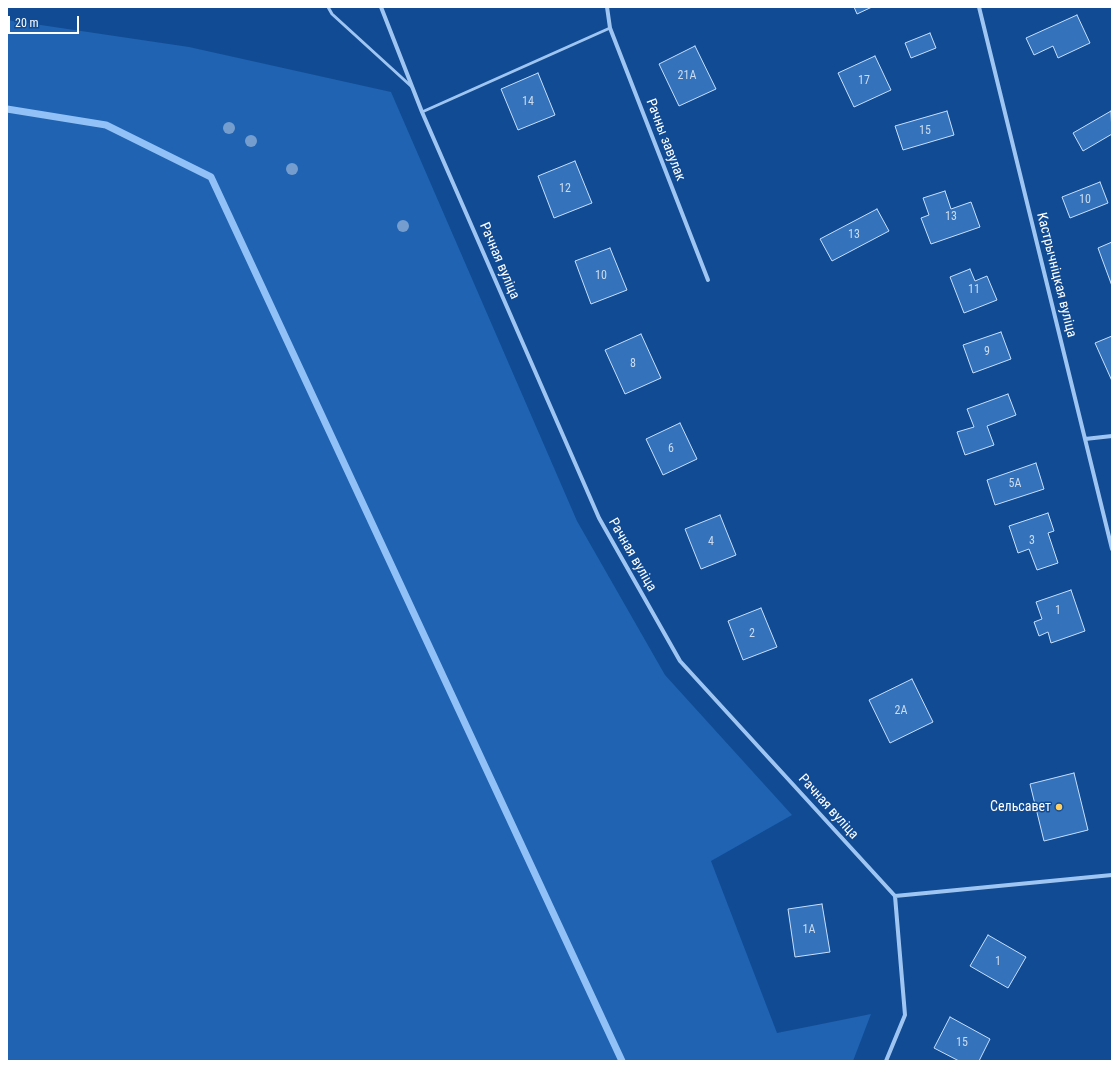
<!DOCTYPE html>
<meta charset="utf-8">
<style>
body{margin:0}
#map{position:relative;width:1119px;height:1068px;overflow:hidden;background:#114b94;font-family:"Roboto Condensed",sans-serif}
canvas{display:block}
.frame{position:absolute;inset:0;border:8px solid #fff;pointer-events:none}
.scale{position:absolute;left:8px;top:16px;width:71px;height:18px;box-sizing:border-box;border:2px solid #fff;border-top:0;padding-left:5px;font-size:12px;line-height:14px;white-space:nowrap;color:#fff;-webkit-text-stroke:3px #114b94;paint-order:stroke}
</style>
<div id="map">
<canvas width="1119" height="1068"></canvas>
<div class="frame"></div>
<div class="scale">20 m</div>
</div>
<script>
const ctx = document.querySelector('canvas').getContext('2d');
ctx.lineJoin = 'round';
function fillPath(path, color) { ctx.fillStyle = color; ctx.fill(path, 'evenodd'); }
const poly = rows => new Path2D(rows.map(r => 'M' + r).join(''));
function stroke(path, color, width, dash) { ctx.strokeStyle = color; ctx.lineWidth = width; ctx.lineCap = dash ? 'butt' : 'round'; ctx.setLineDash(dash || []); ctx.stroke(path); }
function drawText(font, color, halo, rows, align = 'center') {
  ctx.font = font + ' "Roboto Condensed",sans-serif'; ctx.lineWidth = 3; ctx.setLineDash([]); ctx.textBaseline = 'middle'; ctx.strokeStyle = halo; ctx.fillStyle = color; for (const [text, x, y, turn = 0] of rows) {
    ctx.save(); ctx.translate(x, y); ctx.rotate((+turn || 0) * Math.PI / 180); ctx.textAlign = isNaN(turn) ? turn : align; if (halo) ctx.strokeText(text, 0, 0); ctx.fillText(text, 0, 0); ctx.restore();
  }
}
const green = poly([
 [7,20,189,47,391,92,577,521,665,675,792,815,711,861,777,1033,871,1014,853,1061,7,1061]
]);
const stream = poly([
 [7,109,106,125,211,177,622,1061]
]);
const building = poly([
 [854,7,872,7,857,14,854,7],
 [1077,15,1090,43,1058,58,1053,46,1034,55,1026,38,1077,15],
 [930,33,936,48,911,58,905,43,930,33],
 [695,46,716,89,679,106,659,64,695,46],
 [875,56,891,90,854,107,838,73,875,56],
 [538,73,555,115,518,130,501,89,538,73],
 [947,111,954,135,903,150,895,126,947,111],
 [1111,111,1112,134,1083,151,1073,133,1111,111],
 [575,161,592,203,554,218,538,176,575,161],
 [1100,182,1108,203,1070,218,1062,197,1100,182],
 [945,191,951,209,971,202,980,227,931,244,921,218,929,215,923,198,945,191],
 [877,209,889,231,832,261,820,239,877,209],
 [1112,242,1112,286,1098,248,1112,242],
 [610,248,627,290,591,304,575,261,610,248],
 [970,269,975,281,987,276,997,300,964,313,950,277,970,269],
 [1001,332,1011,359,973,373,963,345,1001,332],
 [641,334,661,378,625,394,605,350,641,334],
 [1112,336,1112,381,1095,343,1112,336],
 [1008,394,1016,415,987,426,994,445,965,455,957,432,974,427,967,409,1008,394],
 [680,423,697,459,663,475,646,439,680,423],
 [1036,463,1044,489,995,505,987,480,1036,463],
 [1048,513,1054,531,1048,533,1058,563,1037,570,1029,549,1018,553,1009,526,1048,513],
 [720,515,736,555,701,569,685,529,720,515],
 [1071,590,1085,631,1051,643,1048,632,1039,636,1034,622,1042,619,1036,602,1071,590],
 [761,608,777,647,743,660,728,621,761,608],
 [912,679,933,722,890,743,869,700,912,679],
 [1074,773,1088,830,1044,841,1030,784,1074,773],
 [822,904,830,952,795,957,788,909,822,904],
 [988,935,1026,957,1008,988,970,966,988,935],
 [950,1017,990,1039,979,1061,959,1061,934,1048,950,1017]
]);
const service = poly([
 [328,7,332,14,412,87],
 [422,112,610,28]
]);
const minor = poly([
 [381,7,422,112,599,518,680,661,895,896,905,1015,886,1061],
 [607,7,610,28,708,280],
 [979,7,1112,549],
 [1085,439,1112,436],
 [895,896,1112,875]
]);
const trees = [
 [229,128],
 [251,141],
 [292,169],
 [403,226]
];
const markers = [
 [1059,807,4,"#ffd061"]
];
const numberNames = [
 ["21А",687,76],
 ["17",864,81],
 ["14",528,102],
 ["15",925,131],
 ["12",565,189],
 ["10",1085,200],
 ["13",951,217],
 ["13",854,235],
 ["10",601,276],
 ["11",974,290],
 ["9",987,352],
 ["8",633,364],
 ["6",671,449],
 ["5А",1015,484],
 ["3",1032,541],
 ["4",711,542],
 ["1",1058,611],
 ["2",752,634],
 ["2А",901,711],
 ["1А",809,930],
 ["1",998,962],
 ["15",962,1043]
];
const streetNames = [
 ["Рачны завулак",665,140,69],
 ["Рачная вуліца",499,261,67],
 ["Кастрычніцкая вуліца",1056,275,76],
 ["Рачная вуліца",632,555,60],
 ["Рачная вуліца",828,807,48]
];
const poiNames = [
 ["Сельсавет",1051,807]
];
fillPath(green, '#1f63b2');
stroke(stream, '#91c1f7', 7);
fillPath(building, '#3472bc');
stroke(building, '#c7e0fd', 1);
stroke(service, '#9fc6f3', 3);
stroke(minor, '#9fc6f3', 4);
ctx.fillStyle = '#759dce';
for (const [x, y] of trees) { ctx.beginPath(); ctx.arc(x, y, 6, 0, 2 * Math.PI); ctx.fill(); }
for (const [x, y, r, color] of markers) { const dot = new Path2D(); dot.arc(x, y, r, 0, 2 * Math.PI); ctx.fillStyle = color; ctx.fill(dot); stroke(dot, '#114b94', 1.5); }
drawText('12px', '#ccdcee', null, numberNames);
drawText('14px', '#fff', '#114b94', streetNames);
drawText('14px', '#fff', '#114b94', poiNames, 'right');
</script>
